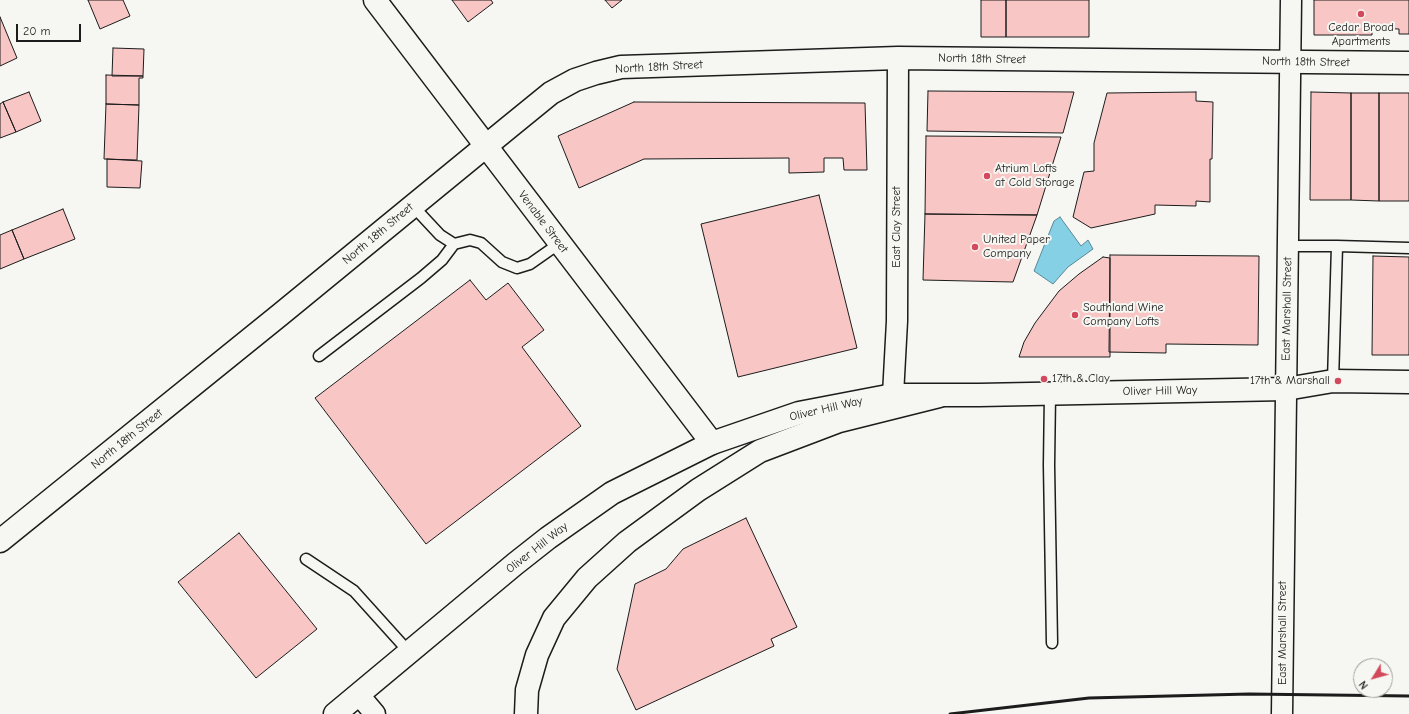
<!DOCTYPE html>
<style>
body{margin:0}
#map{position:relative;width:1409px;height:714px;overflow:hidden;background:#f6f6f2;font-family:"Comic Neue",sans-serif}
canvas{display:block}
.north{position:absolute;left:1353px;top:658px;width:40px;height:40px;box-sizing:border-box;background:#f6f6f2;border:1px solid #9f9f9c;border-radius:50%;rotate:233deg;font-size:11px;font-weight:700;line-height:16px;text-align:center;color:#1c1c1c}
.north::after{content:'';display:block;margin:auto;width:14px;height:18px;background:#d1495b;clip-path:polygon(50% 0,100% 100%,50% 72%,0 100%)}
.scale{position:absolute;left:16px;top:24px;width:65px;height:18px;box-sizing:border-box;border:2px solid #1c1c1c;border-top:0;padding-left:5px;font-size:12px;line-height:14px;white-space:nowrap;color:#1c1c1c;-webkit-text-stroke:3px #f6f6f2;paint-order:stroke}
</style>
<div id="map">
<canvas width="1409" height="714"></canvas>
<div class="north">N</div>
<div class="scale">20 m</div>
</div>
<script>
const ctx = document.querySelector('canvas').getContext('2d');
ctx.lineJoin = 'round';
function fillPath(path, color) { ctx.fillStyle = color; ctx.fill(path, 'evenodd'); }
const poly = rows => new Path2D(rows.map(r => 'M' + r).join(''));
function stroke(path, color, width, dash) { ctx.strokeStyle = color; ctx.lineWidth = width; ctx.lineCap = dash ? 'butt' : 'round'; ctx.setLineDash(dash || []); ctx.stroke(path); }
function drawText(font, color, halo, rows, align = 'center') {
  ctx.font = font + ' "Comic Neue",sans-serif'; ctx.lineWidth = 4; ctx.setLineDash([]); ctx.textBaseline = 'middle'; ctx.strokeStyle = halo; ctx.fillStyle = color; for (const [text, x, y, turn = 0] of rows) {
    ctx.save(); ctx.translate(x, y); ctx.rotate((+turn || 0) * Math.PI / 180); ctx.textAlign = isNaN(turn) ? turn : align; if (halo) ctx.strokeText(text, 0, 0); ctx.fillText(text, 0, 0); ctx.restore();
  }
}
const water = poly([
 [1060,217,1081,246,1088,240,1093,249,1068,267,1053,284,1034,271,1054,221,1060,217]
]);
const building = poly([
 [88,0,123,0,130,16,100,29,88,0],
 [452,0,491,0,493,3,468,22,452,0],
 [605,0,622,0,612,8,605,0],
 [981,0,1006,0,1006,37,981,37,981,0],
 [1006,0,1089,0,1089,37,1006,37,1006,0],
 [1314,0,1409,0,1409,34,1399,34,1399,29,1372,28,1372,35,1314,35,1314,0],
 [0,17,17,58,0,66,0,17],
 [113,48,144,49,143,76,112,76,113,48],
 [106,75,143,76,143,78,139,78,139,105,106,104,106,75],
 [928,91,1074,92,1063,133,927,131,928,91],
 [29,92,41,121,16,132,3,102,29,92],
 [1196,92,1196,101,1213,102,1212,159,1210,159,1210,202,1196,201,1196,206,1155,205,1155,214,1091,228,1073,217,1084,172,1094,171,1094,143,1107,93,1196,92],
 [1311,92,1351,93,1351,200,1310,200,1311,92],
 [1351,93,1379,93,1379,201,1351,200,1351,93],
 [1379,93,1409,93,1409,201,1379,201,1379,93],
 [3,102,16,132,0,138,0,104,3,102],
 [634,102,865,103,867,170,844,170,843,158,824,158,824,172,789,173,789,158,644,159,579,188,558,136,634,102],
 [106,104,139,105,137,160,104,159,106,104],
 [926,136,1061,137,1037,215,925,214,926,136],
 [107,159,142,161,140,188,107,187,107,159],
 [819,195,857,348,738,377,701,224,819,195],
 [63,209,75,239,24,259,12,230,63,209],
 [925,214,1037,215,1013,282,923,280,925,214],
 [12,230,24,259,0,269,0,235,12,230],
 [1110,255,1259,256,1258,345,1166,344,1166,353,1109,352,1110,255],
 [1373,256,1409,257,1409,355,1372,355,1373,256],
 [1103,257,1110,258,1110,357,1019,357,1024,342,1035,323,1059,291,1079,274,1103,257],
 [470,280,486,300,508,283,544,330,522,347,581,426,426,544,315,398,470,280],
 [746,518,797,627,771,639,774,646,636,710,617,669,635,584,666,569,683,549,746,518],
 [239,533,317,629,256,678,178,582,239,533]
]);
const lane = poly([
 [412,205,440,235,454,244,470,240,481,243,502,262,517,268,530,264,560,243],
 [1288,246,1337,246,1333,381],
 [1337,246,1409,248],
 [319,356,421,278,442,260,454,244],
 [1050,394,1049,465,1052,643],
 [306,559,354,591,409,652]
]);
const street = poly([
 [893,395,897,321,898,58],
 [359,695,375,714],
 [1282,714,1291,0]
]);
const secondary = poly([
 [375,0,712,443]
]);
const primary = poly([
 [0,541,281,314,508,128,551,93,575,80,596,73,621,67,898,58,1409,63],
 [335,714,515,564,548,538,612,493,712,443,799,413,893,395,979,395,1286,389,1333,381,1409,382]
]);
const highway = poly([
 [526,714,527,690,537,655,554,618,587,578,627,542,698,490,760,451,839,421,939,396]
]);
const rail = poly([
 [950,714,1089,698,1249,694,1409,696]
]);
const markers = [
 [1361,14,4,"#d1495b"],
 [987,176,4,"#d1495b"],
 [975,247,4,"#d1495b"],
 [1075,315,4,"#d1495b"],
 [1044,379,4,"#d1495b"],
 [1338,381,4,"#d1495b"]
];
const poiNames = [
 ["Cedar Broad",1361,28,"center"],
 ["Apartments",1361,42,"center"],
 ["Atrium Lofts",995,169],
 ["at Cold Storage",995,183],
 ["United Paper",983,240],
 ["Company",983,254],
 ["Southland Wine",1083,308],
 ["Company Lofts",1083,322],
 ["17th & Clay",1052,379],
 ["17th & Marshall",1330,381,"right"]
];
const streetNames = [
 ["North 18th Street",982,59,1],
 ["North 18th Street",1306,62,1],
 ["North 18th Street",659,67,-3],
 ["Venable Street",543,222,53],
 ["East Clay Street",897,227,-90],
 ["North 18th Street",378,234,-40],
 ["East Marshall Street",1287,309,-89],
 ["Oliver Hill Way",1160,391,-1],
 ["Oliver Hill Way",826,409,-13],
 ["North 18th Street",127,439,-39],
 ["Oliver Hill Way",537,548,-38],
 ["East Marshall Street",1283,633,-90]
];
fillPath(water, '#85d0e5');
stroke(water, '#5b8895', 1);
fillPath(building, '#f8c7c5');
stroke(building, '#1c1c1c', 1);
stroke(lane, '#1c1c1c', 13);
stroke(street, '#1c1c1c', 23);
stroke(secondary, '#1c1c1c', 25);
stroke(primary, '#1c1c1c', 25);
stroke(highway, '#1c1c1c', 25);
stroke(lane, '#f6f6f2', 10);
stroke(street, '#f6f6f2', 20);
stroke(secondary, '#f6f6f2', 22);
stroke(primary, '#f6f6f2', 22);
stroke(highway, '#f6f6f2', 22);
stroke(rail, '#1c1c1c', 3);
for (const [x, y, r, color] of markers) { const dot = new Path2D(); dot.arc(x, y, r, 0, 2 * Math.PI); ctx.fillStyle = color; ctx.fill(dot); stroke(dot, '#f6f6f2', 1.5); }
drawText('12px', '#1c1c1c', '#f6f6f2', poiNames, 'left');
drawText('12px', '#1c1c1c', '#f6f6f2', streetNames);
</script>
